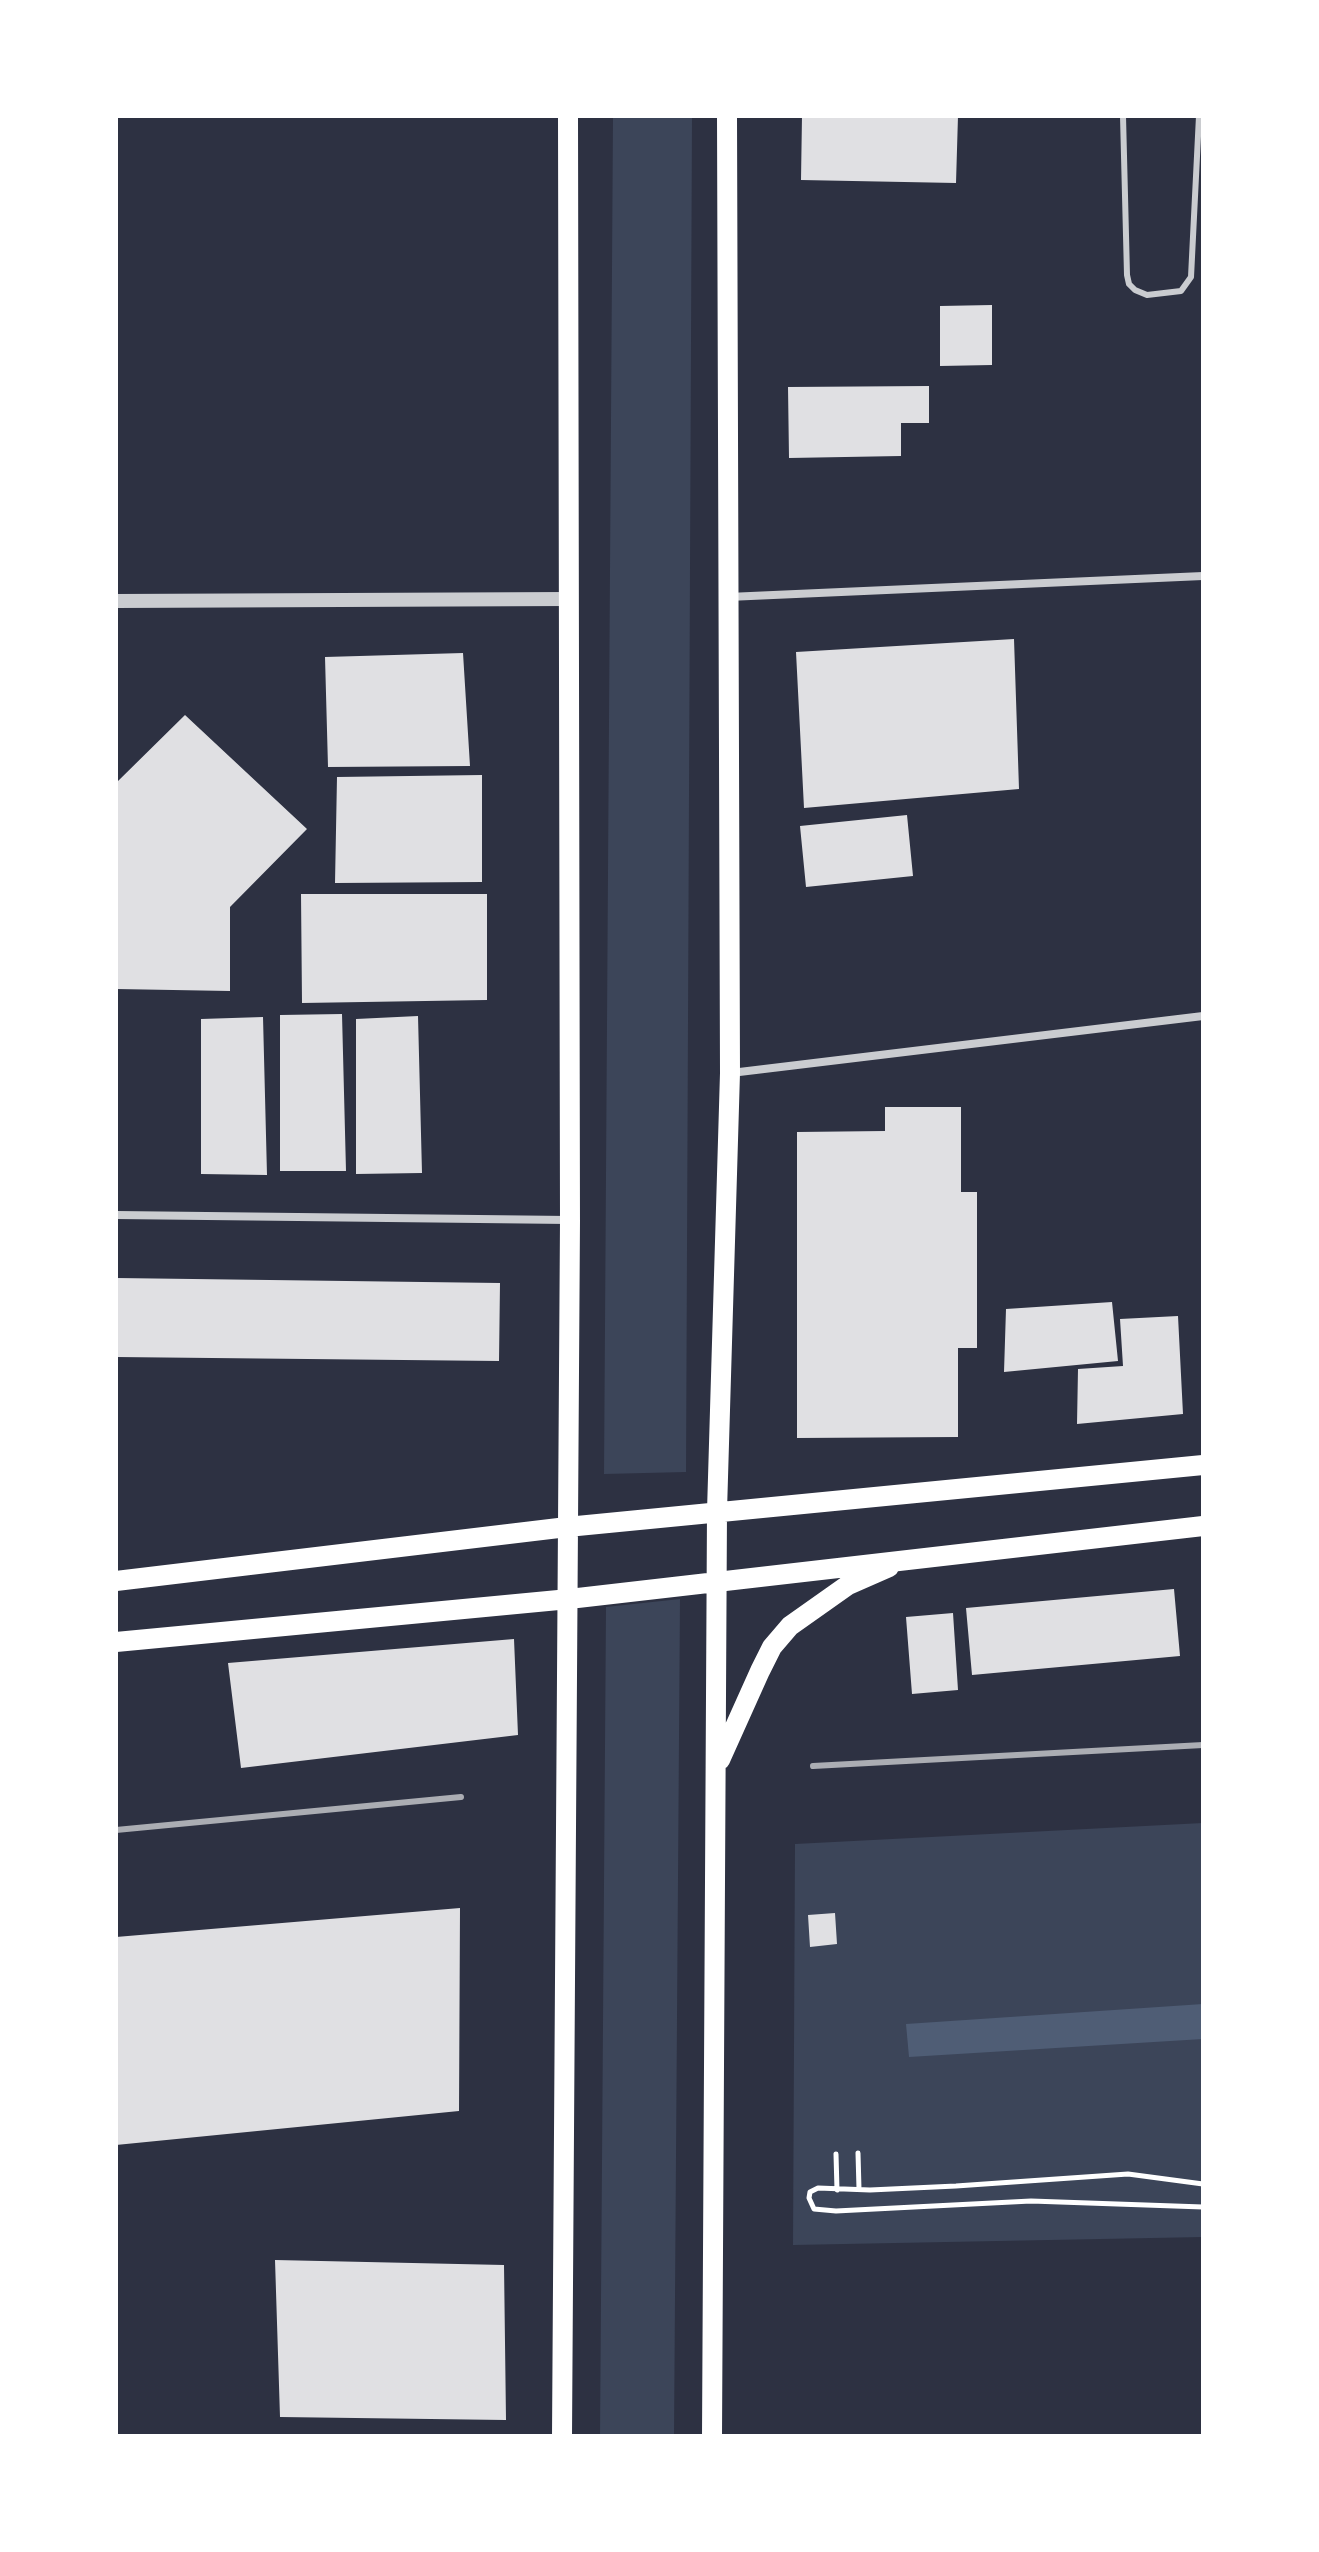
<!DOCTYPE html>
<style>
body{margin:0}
#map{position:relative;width:1319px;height:2552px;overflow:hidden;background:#2d3142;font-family:Georgia,serif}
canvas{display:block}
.frame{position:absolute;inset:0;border:118px solid #fff;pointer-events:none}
</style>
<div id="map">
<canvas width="1319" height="2552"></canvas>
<div class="frame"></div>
</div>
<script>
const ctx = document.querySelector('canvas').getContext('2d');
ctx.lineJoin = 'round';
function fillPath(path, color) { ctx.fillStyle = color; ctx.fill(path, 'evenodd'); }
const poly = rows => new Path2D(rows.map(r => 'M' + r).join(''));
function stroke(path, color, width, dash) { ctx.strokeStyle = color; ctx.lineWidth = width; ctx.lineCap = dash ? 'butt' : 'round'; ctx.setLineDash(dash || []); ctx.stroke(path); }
const green = poly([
 [613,116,692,116,686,1472,604,1474],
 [680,1599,674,2436,600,2436,606,1607],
 [1203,1823,1203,2237,793,2245,795,1844]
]);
const water = poly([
 [1203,2004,1203,2039,909,2057,906,2024]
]);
const building = poly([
 [802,116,958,116,956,183,801,180],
 [992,305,992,365,940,366,940,306],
 [929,386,929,423,901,423,901,456,789,458,788,387],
 [1014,639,1019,789,804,808,796,652],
 [463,653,470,766,328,767,325,657],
 [185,715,307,829,230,907,230,991,116,989,116,830,118,826,116,823,116,783],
 [482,775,482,882,335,883,337,777],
 [907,815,913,876,806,887,800,826],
 [301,894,487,894,487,1000,302,1003],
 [342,1014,346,1171,280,1171,280,1015],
 [418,1016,422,1173,356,1174,356,1019],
 [263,1017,267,1175,201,1174,201,1019],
 [885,1107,961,1107,961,1192,977,1192,977,1348,958,1348,958,1437,797,1438,797,1132,885,1131],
 [116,1278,500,1283,499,1361,116,1357],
 [1112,1302,1118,1361,1004,1372,1006,1309],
 [1178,1316,1183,1414,1077,1424,1078,1369,1123,1366,1120,1319],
 [1174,1589,1180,1656,972,1675,966,1608],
 [953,1613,958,1690,912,1694,906,1617],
 [514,1639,518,1735,241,1768,228,1663],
 [460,1908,459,2111,116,2145,116,1937],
 [835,1913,837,1944,810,1947,808,1915],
 [275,2260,504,2265,506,2420,280,2417]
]);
const path = poly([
 [858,2153,859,2189],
 [836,2154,837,2190],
 [1203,2184,1128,2174,956,2186,870,2190,818,2188,810,2192,809,2198,814,2209,836,2211,1031,2201,1203,2207]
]);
const service = poly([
 [1123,116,1127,275,1129,284,1135,290,1147,295,1181,291,1191,277,1199,116]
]);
const minor = poly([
 [728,597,1203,576],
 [731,1073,1203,1016],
 [116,1215,569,1220]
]);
const tertiary = poly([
 [116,601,568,599]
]);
const primary = poly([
 [116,1581,567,1527,1203,1465],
 [116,1642,569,1599,1203,1526],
 [720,1760,760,1671,772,1647,790,1626,848,1585,889,1567],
 [562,2436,570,1220,568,116],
 [712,2436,717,1511,730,1073,727,116]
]);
const rail = poly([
 [813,1766,1203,1745],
 [116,1830,461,1797]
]);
fillPath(green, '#3c4559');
fillPath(water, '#4f5d75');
fillPath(building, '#e0e0e3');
stroke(path, '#fff', 5);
stroke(service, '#caccd0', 6);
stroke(minor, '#caccd0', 8);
stroke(tertiary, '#caccd0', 14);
stroke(primary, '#fff', 20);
stroke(rail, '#abadb3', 6);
</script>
